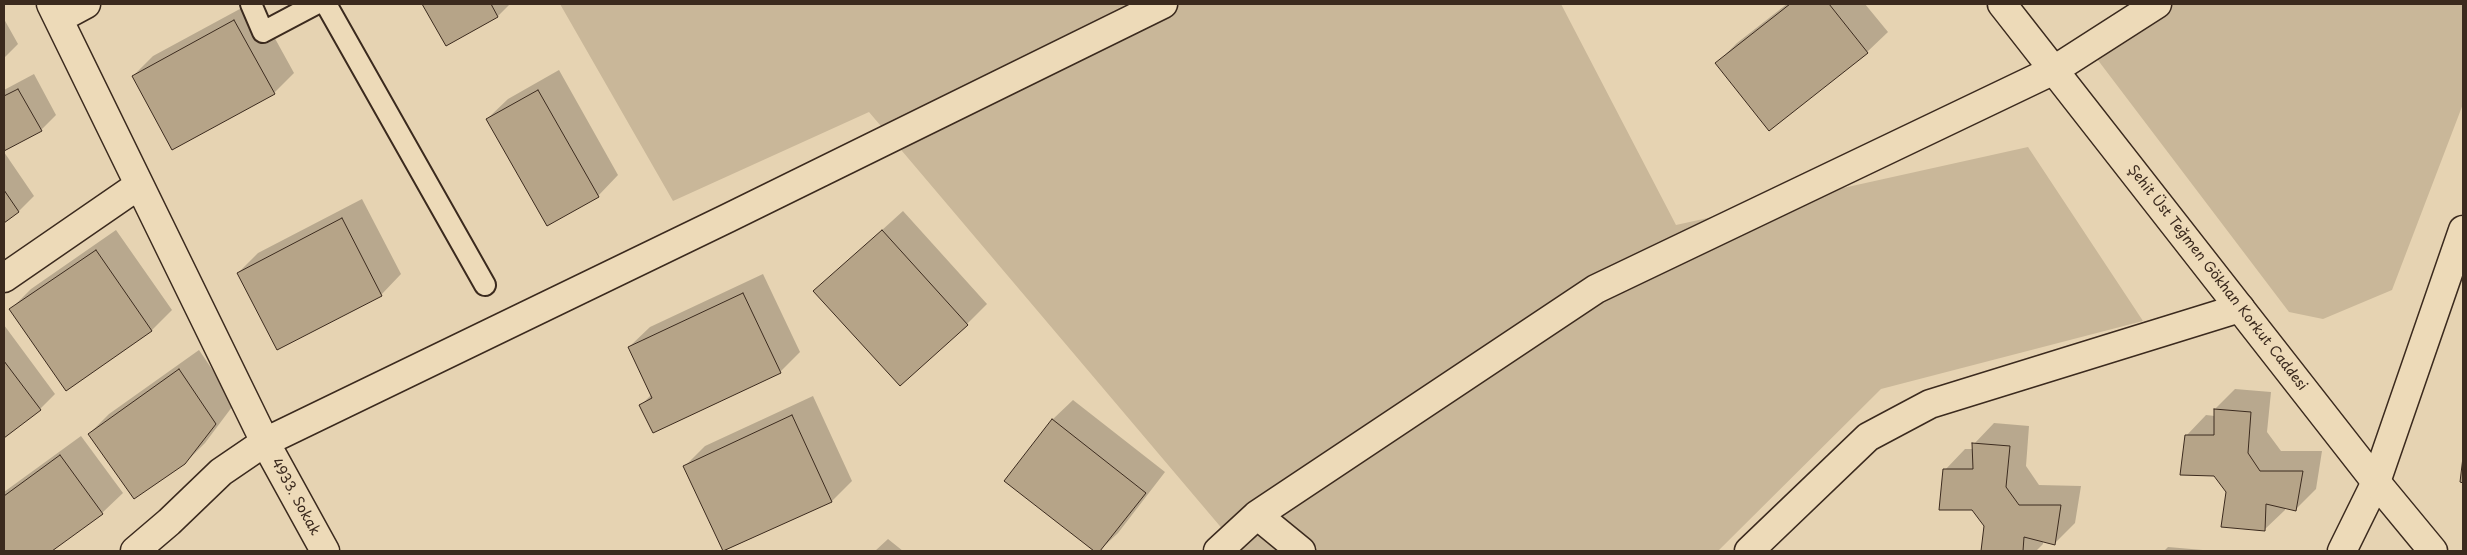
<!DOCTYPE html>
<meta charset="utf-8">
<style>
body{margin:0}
#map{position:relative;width:2467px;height:555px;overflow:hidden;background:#e6d3b2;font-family:"Playpen Sans",sans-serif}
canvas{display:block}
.frame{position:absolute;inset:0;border:5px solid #3b2a1e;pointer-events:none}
</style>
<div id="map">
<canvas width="2467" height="555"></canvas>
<div class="frame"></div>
</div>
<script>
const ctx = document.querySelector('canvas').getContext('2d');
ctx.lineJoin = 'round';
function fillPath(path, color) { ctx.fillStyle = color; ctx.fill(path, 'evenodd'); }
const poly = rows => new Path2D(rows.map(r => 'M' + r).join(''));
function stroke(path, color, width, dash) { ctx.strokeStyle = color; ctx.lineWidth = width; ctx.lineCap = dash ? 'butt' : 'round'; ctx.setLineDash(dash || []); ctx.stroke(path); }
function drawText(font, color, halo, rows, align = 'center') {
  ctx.font = font + ' "Playpen Sans",sans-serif'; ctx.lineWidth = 4.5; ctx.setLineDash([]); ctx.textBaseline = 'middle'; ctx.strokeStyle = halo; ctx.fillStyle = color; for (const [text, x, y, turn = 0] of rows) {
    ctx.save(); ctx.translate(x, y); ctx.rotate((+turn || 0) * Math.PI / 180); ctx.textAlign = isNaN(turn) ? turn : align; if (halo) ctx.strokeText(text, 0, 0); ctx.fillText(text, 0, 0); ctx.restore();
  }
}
const green = poly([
 [560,4,1561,4,1676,225,2028,147,2143,321,1881,389,1718,551,1213,551,1230,538,869,112,673,201],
 [2174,4,2463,4,2463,104,2392,290,2323,319,2289,312,2091,51]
]);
const shadow = poly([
 [249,4,256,4,294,73,274,93,133,76,153,56],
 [423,4,510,4,498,16,446,44],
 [1787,4,1865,4,1888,32,1867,52,1770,130,1717,63,1737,43],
 [4,19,18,44,4,58],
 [559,70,618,175,598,196,547,225,487,119,508,99],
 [34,74,56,115,41,130,4,150,4,90],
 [4,152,34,196,18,212,4,221],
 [362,199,401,274,381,295,278,348,238,273,258,253],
 [903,211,987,304,967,324,815,291],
 [116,230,172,310,151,331,11,309,31,289],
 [763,274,800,352,780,372,641,405,652,394,629,347,650,327],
 [4,325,55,394,40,409,4,436],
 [199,350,235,403,205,443,184,464,89,434,109,414],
 [2235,389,2271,392,2267,432,2281,451,2322,451,2316,489,2296,509,2285,507,2285,510,2264,530,2228,492,2186,436,2206,415,2215,416,2215,409],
 [813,396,852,481,832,501,724,551,685,466,705,446],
 [1073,400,1165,472,1118,533,1099,551,1096,551,1005,481,1052,420],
 [1994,423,2029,426,2026,466,2039,485,2081,486,2075,523,2055,543,2043,540,2043,544,2036,551,1982,551,1986,525,1945,470,1965,449,1974,449,1974,444],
 [81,436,123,493,102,513,50,551,4,551,4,492],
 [888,539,903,551,875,551],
 [2168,547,2203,550,2203,551,2164,551]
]);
const building = poly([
 [422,4,491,4,498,17,446,46,422,4],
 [1790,4,1829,4,1868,53,1769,131,1715,63,1790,4],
 [234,20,275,94,172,150,132,76,234,20],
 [18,89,42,131,4,151,4,96,18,89],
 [538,90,599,197,547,226,486,119,538,90],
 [4,190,19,212,4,223,4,190],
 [342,218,382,296,277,350,237,273,342,218],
 [882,230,968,325,900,386,813,291,882,230],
 [96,250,152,331,66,391,9,309,96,250],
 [743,293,781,373,653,433,639,405,652,398,628,347,743,293],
 [4,361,41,410,4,438,4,361],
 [179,369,216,424,185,464,134,499,88,434,179,369],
 [2214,409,2251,412,2248,453,2260,471,2303,471,2296,511,2266,504,2265,531,2221,527,2226,492,2214,476,2180,475,2185,435,2214,435,2214,409],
 [792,415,832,502,723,551,683,466,792,415],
 [1052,419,1146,493,1100,551,1094,551,1004,481,1052,419],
 [1972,443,2010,446,2006,487,2019,505,2061,505,2055,545,2024,537,2023,551,1981,551,1984,526,1972,510,1939,510,1943,469,1973,469,1972,443],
 [60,455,103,514,52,551,4,551,4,496,60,455],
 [2463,457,2463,483,2460,482,2463,457]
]);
const lane = poly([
 [251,4,263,32,316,4],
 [326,4,485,285]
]);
const street = poly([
 [51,4,265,442,728,218,1163,4],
 [60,18,86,4],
 [4,278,139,185],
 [1257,515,1596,289,2054,70,2157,4],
 [135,551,169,522,221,472,265,442,325,551],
 [1218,551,1257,515,1301,551],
 [1749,551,1868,437,1930,404,2240,308],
 [2342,551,2376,482,2463,230]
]);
const secondary = poly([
 [2002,4,2376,482,2433,551]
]);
const streetNames = [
 ["Şehit Üst Teğmen Gökhan Korkut Caddesi",2217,278,52],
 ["4933. Sokak",295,497,61]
];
fillPath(green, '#c9b799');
fillPath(shadow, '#0003');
fillPath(building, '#b6a488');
stroke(building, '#3b2a1e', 1);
stroke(lane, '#3b2a1e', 24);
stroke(street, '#3b2a1e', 31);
stroke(secondary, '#3b2a1e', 31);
stroke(lane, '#eddab8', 20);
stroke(street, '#eddab8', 28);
stroke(secondary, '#eddab8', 28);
drawText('14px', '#3b2a1e', '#eddab8', streetNames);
</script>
